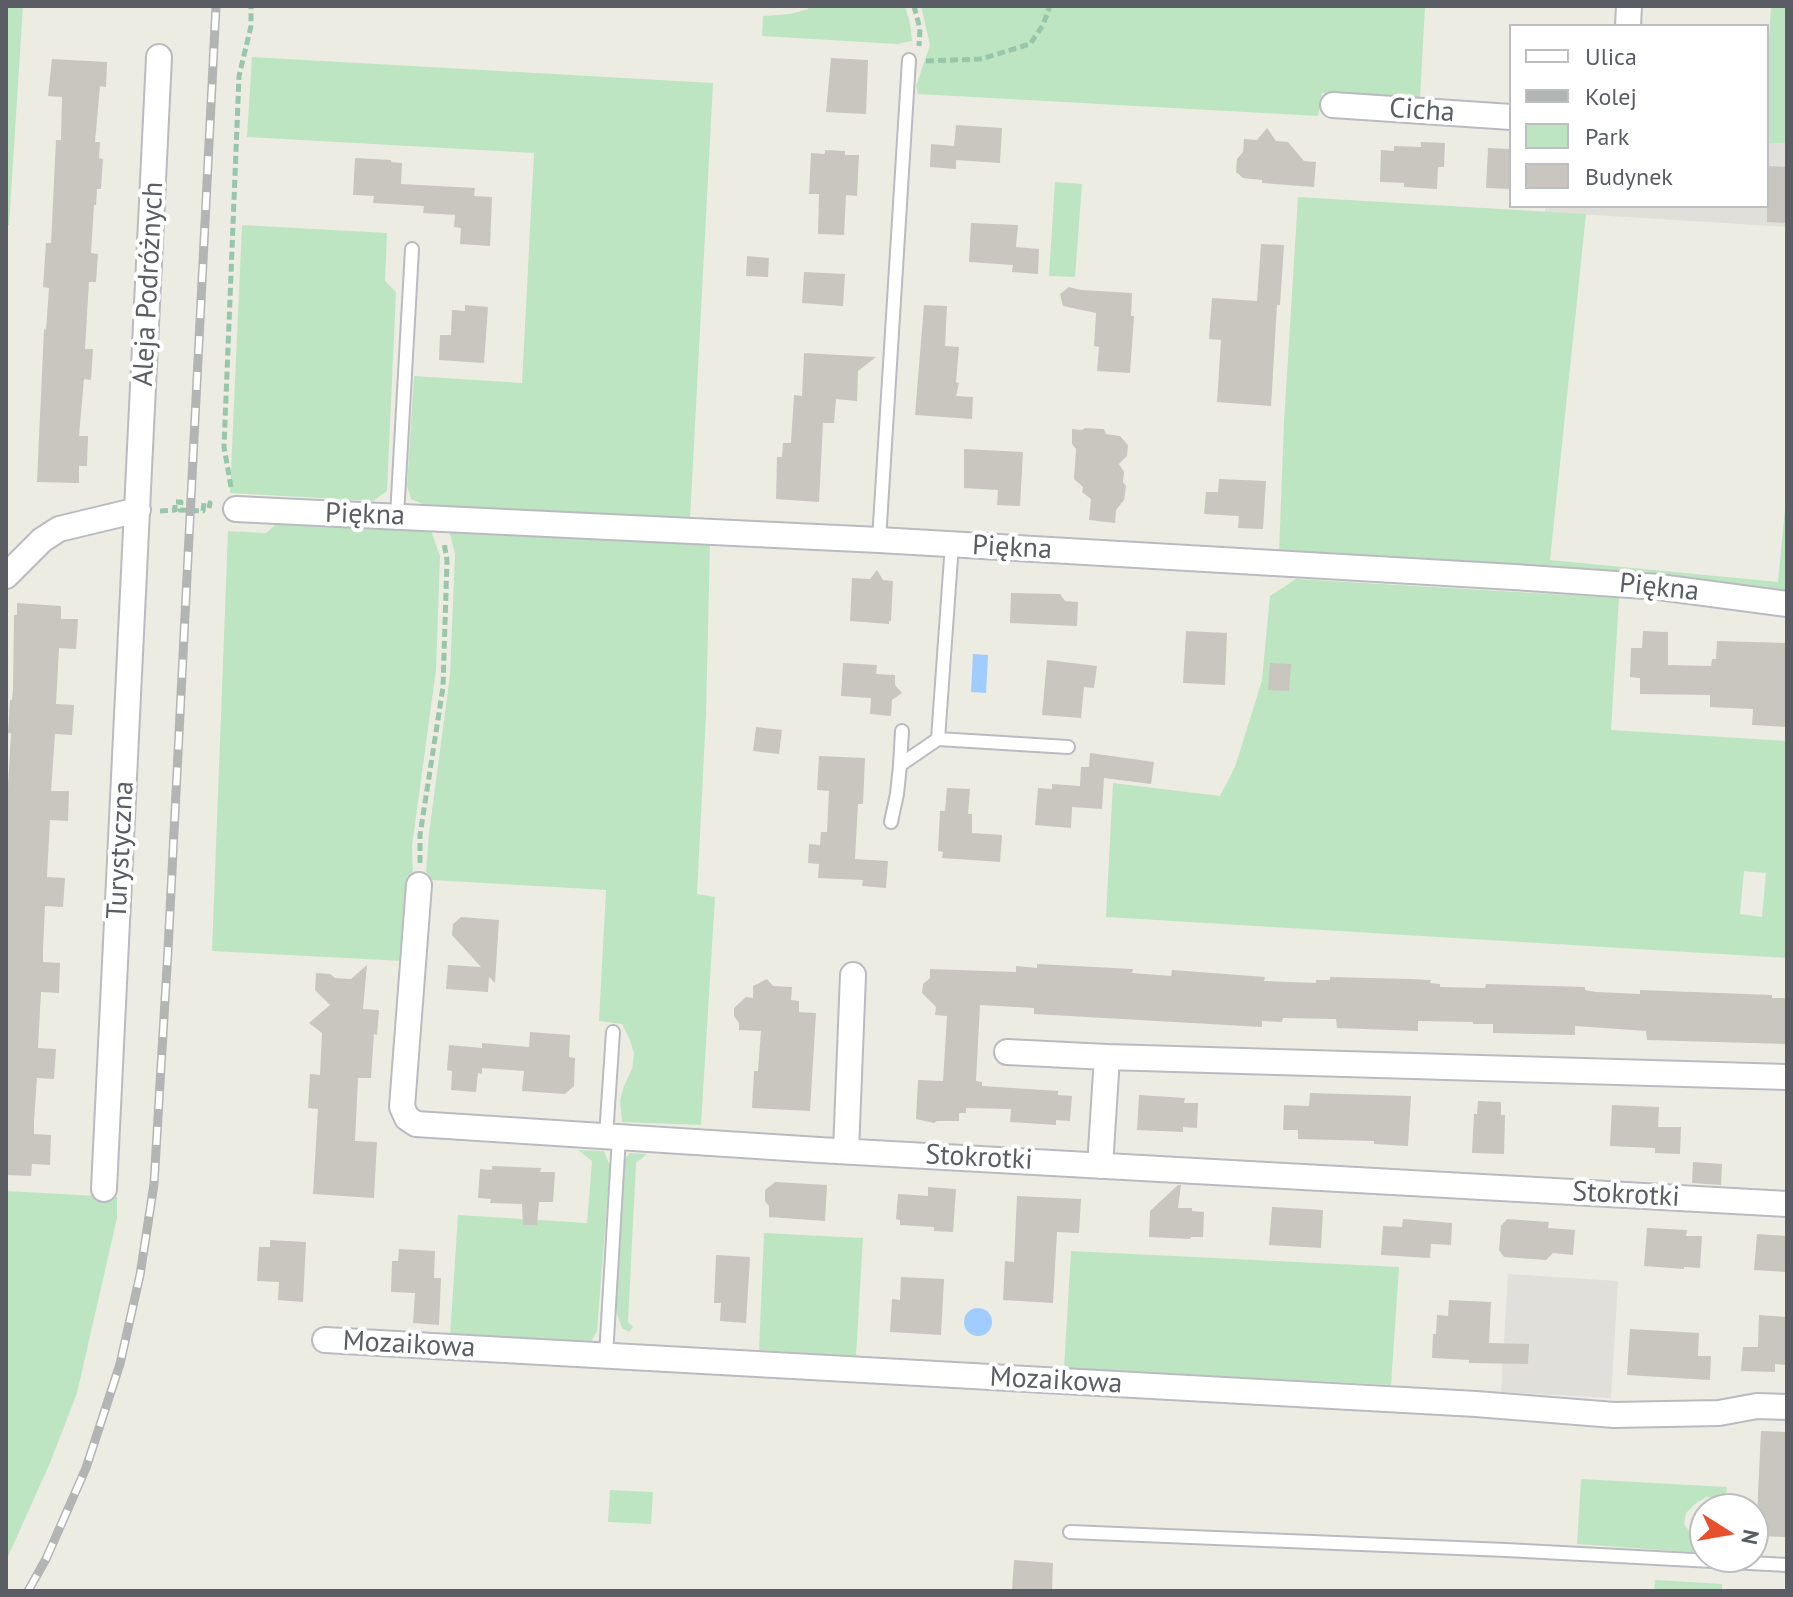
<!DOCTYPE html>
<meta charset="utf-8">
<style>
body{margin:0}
#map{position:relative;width:1793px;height:1597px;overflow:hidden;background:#edece2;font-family:"PT Sans",sans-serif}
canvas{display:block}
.frame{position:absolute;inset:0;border:8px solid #5a5d63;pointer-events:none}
.legend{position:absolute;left:1509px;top:24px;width:260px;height:184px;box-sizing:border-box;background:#fff;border:2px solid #bdbec1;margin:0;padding:10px 14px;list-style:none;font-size:24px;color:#5a5d63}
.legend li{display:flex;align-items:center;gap:16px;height:40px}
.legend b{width:40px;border:2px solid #bdbec1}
.north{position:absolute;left:1689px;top:1493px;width:80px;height:80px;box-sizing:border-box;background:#fff;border:2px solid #bdbec1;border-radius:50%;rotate:101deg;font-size:22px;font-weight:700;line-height:32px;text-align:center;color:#5a5d63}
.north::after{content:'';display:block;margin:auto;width:28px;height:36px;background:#e7502e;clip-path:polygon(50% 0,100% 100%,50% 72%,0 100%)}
</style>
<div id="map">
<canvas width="1793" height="1597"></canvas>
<div class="frame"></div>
<ul class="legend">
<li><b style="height:10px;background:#fff"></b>Ulica</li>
<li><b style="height:10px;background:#b3b4b4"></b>Kolej</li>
<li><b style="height:22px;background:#bee5c2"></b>Park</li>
<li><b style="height:22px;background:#c8c6bf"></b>Budynek</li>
</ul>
<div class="north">N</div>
</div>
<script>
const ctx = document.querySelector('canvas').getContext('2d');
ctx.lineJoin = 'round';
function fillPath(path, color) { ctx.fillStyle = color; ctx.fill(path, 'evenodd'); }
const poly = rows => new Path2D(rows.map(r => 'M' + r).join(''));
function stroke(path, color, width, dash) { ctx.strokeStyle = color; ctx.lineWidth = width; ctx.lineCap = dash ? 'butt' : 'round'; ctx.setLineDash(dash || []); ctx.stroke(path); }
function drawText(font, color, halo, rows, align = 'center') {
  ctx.font = font + ' "PT Sans",sans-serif'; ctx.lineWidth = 8; ctx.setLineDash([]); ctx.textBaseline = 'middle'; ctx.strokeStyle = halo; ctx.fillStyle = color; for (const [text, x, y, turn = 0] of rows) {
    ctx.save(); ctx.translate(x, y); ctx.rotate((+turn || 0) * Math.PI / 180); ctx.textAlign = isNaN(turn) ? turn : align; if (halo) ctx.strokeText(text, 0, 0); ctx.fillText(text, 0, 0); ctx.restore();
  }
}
const industrial = poly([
 [1767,143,1787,143,1787,227,1545,212,1545,206,1767,206],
 [1508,1274,1618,1281,1611,1398,1501,1392]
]);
const green = poly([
 [6,6,23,6,9,225,6,225],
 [810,6,905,6,910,23,912,41,897,44,762,36,763,16,790,14,808,9],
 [921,6,1392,6,1425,8,1420,99,1322,93,1318,116,918,94,916,86,930,45],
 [1771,6,1787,6,1787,143,1767,143,1767,72],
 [252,57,713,83,690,519,427,506,411,499,407,486,414,376,522,383,534,153,247,137],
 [1055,182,1082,184,1075,277,1049,276],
 [1298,197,1586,214,1550,560,1778,582,1787,488,1787,593,1279,553,1284,422],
 [242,225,387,233,385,281,396,292,387,491,373,501,230,493],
 [282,519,430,528,440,556,436,670,412,846,413,876,407,876,403,961,212,951,228,531,266,533],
 [449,529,710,544,706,715,697,894,715,897,701,1125,622,1122,620,1100,624,1086,632,1069,634,1054,630,1040,622,1024,599,1021,606,890,432,880,426,872,429,833,450,675,455,554],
 [1296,579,1619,598,1611,730,1787,741,1787,958,1106,917,1113,783,1220,796,1235,767,1262,680,1270,596],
 [1744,871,1766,873,1762,917,1740,914],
 [578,1150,604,1151,610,1166,597,1331,587,1348,450,1337,458,1215,587,1223,592,1161],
 [630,1153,647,1154,636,1163,628,1322,633,1327,629,1332,622,1328,617,1314,615,1302,624,1166,626,1157],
 [6,1191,117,1197,117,1218,77,1393,50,1463,6,1561],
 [764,1233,863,1238,856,1356,759,1350],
 [1071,1251,1399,1267,1391,1385,1064,1368],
 [1581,1479,1727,1487,1726,1497,1706,1497,1695,1504,1686,1513,1684,1524,1693,1536,1705,1539,1705,1553,1577,1544],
 [610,1490,653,1492,651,1524,608,1522],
 [1655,1580,1722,1584,1722,1591,1654,1591]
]);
const water = poly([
 [973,654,988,655,986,693,971,692],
 '964 1322a14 14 0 1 1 28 0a14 14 0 1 1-28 0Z'
]);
const building = poly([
 [831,58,868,60,866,114,826,112],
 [52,59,107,62,106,87,100,86,95,142,100,142,99,158,103,159,101,189,97,189,96,205,94,205,91,253,98,254,96,282,89,282,85,349,93,349,91,380,84,379,79,436,88,436,87,466,79,466,79,483,37,482,44,329,46,330,49,288,43,287,46,243,51,243,56,140,61,140,62,97,48,96],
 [956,125,1002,128,1000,163,956,160,956,169,930,167,931,144,954,146],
 [1267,128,1276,141,1288,142,1304,161,1316,162,1314,187,1262,183,1262,180,1243,178,1236,172,1237,159,1243,152,1244,139,1257,140],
 [1421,142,1445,143,1444,167,1438,167,1437,189,1404,187,1404,183,1380,182,1381,150,1394,151,1394,146,1421,147],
 [1488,148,1511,149,1511,189,1486,188],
 [825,150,845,151,845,155,859,155,857,196,846,195,844,235,818,234,819,194,809,194,811,153,825,154],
 [355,158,391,160,391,162,402,163,401,184,475,188,474,196,492,197,490,246,460,244,461,228,454,227,455,215,423,213,424,206,373,203,374,196,353,195],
 [1767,166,1787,167,1787,223,1767,222],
 [971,223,1018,225,1016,247,1039,249,1038,274,1012,272,1013,265,969,262],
 [1261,244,1284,245,1280,305,1277,305,1271,406,1217,402,1221,340,1209,339,1212,298,1257,301],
 [747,256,769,258,768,277,746,276],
 [804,272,845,274,843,306,802,303],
 [1069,287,1081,290,1132,293,1131,316,1134,316,1130,373,1097,371,1099,347,1094,346,1096,313,1063,306,1060,294],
 [465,305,488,307,484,363,439,360,440,335,451,335,452,310,465,311],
 [924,305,947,306,945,346,959,347,956,382,959,383,956,396,973,397,972,419,915,415],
 [804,353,876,357,858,371,857,401,836,399,834,423,823,423,819,502,776,499,777,457,782,457,783,443,791,443,794,395,802,396],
 [1085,428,1104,429,1106,434,1120,436,1128,445,1127,456,1119,464,1124,472,1123,482,1126,486,1124,500,1116,510,1115,523,1089,520,1091,499,1082,492,1083,487,1074,479,1076,449,1072,444,1072,429,1082,430],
 [964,449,1023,452,1020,506,997,505,998,490,964,488],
 [1219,479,1266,481,1263,529,1238,528,1239,516,1204,514,1206,492,1218,492],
 [877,570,883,580,893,581,891,621,889,621,889,624,850,621,852,578,870,579],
 [1011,593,1060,594,1065,601,1078,602,1077,626,1010,623],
 [17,603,61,606,61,619,78,619,76,649,59,648,56,704,74,705,72,735,55,734,51,791,69,791,68,821,50,820,47,877,65,878,63,907,45,906,43,949,43,962,60,963,59,993,41,992,38,1048,56,1049,54,1079,37,1078,34,1121,34,1134,51,1135,50,1165,32,1164,31,1176,6,1175,6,786,8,787,11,733,8,733,10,700,12,700,13,689,14,615,17,615],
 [1186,631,1227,633,1225,685,1183,683],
 [1643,631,1668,632,1668,665,1711,666,1712,659,1716,659,1717,641,1787,643,1787,727,1752,725,1753,709,1710,707,1710,695,1640,694,1640,678,1630,677,1631,648,1642,648],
 [1047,660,1097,666,1094,688,1084,687,1081,718,1042,715],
 [843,663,877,665,876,674,895,675,895,685,902,693,892,700,891,716,870,714,871,698,841,696],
 [1270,663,1291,664,1289,691,1268,690],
 [756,727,782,730,779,754,753,751],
 [1090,753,1154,762,1151,784,1104,778,1102,809,1072,807,1071,828,1035,825,1038,788,1052,789,1052,784,1080,786,1081,767,1089,767],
 [819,756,865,758,863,804,858,804,855,859,888,861,886,888,862,886,863,880,818,878,819,864,808,863,809,844,820,845,821,832,827,832,829,791,817,790],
 [947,788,970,789,968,814,972,814,972,833,1002,835,1000,862,942,858,943,852,938,851,940,811,945,811],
 [461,917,499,920,495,983,489,977,488,992,446,989,448,965,481,967,452,935,453,924],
 [1037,964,1133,969,1132,973,1171,976,1172,970,1199,972,1265,977,1264,981,1316,983,1316,980,1330,980,1330,977,1411,979,1431,980,1430,983,1440,984,1440,987,1485,988,1486,984,1585,987,1585,990,1596,992,1640,994,1640,990,1772,995,1772,998,1787,998,1787,1044,1647,1040,1646,1031,1575,1026,1575,1035,1493,1033,1493,1024,1473,1024,1473,1022,1418,1021,1418,1031,1337,1028,1336,1019,1283,1018,1282,1022,1262,1021,1262,1027,1034,1014,1034,1008,980,1005,976,1081,982,1082,982,1086,1058,1091,1058,1095,1072,1096,1070,1121,1056,1120,1056,1125,1010,1122,1011,1109,966,1108,966,1113,959,1113,959,1121,937,1121,934,1123,916,1119,918,1080,943,1081,947,1016,935,1015,936,1007,922,993,923,984,930,978,930,969,1016,972,1016,966,1037,968],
 [367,965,363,1009,379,1010,377,1035,374,1034,371,1078,358,1078,355,1141,377,1142,374,1198,313,1194,318,1109,308,1108,310,1074,320,1075,322,1033,309,1023,330,1005,315,990,316,973,330,974,335,978,351,979],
 [767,979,773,986,792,987,791,1000,799,1001,799,1012,816,1013,810,1111,752,1108,754,1071,758,1071,761,1031,739,1030,739,1023,734,1016,734,1008,746,997,753,998,753,986],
 [530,1032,570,1035,569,1057,575,1058,574,1086,565,1094,522,1091,524,1071,482,1068,482,1074,478,1073,476,1092,451,1090,452,1071,447,1070,449,1045,482,1048,482,1043,529,1047],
 [1310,1093,1411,1096,1408,1146,1374,1144,1374,1141,1298,1139,1298,1130,1283,1130,1284,1105,1309,1106],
 [1139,1095,1185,1098,1184,1103,1198,1103,1197,1128,1183,1127,1183,1132,1137,1130],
 [1478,1101,1501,1102,1501,1115,1505,1115,1504,1154,1472,1153,1474,1114,1477,1114],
 [1612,1105,1659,1107,1658,1127,1681,1127,1680,1154,1655,1153,1655,1148,1610,1146],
 [1693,1162,1722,1164,1721,1185,1692,1183],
 [492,1166,541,1168,540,1172,555,1172,553,1202,539,1202,537,1225,523,1225,522,1204,490,1203,491,1199,478,1198,480,1169,492,1170],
 [775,1182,827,1185,825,1221,769,1217,769,1206,765,1201,765,1190],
 [1178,1185,1181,1185,1178,1208,1192,1208,1192,1211,1204,1212,1203,1237,1191,1237,1190,1239,1149,1237,1150,1211],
 [928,1187,956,1189,953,1232,934,1231,934,1227,900,1225,900,1220,896,1219,898,1194,928,1196],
 [1017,1196,1081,1199,1079,1233,1057,1232,1053,1303,1003,1300,1005,1261,1014,1262],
 [1272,1207,1323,1210,1321,1248,1269,1245],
 [1403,1219,1452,1223,1451,1245,1431,1244,1430,1258,1381,1255,1383,1226,1402,1227],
 [1507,1219,1549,1222,1548,1228,1575,1230,1573,1255,1553,1253,1546,1260,1504,1257,1499,1250,1501,1226],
 [1647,1228,1687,1230,1686,1236,1702,1236,1700,1268,1684,1267,1684,1269,1644,1266],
 [1757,1234,1787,1236,1787,1272,1754,1270],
 [270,1240,306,1242,303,1302,278,1300,279,1282,257,1281,259,1247,270,1247],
 [399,1249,435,1251,434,1278,441,1278,439,1325,413,1323,415,1293,391,1292,392,1261,398,1261],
 [716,1255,750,1257,746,1323,720,1321,721,1303,714,1303],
 [901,1277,944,1279,941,1335,890,1332,892,1299,900,1300],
 [1449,1300,1491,1302,1489,1343,1529,1344,1528,1364,1469,1363,1469,1360,1432,1358,1433,1334,1436,1334,1437,1315,1448,1316],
 [1759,1315,1787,1317,1787,1365,1775,1364,1775,1372,1741,1371,1743,1347,1758,1347],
 [1630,1329,1699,1333,1698,1356,1711,1356,1710,1380,1627,1375],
 [1761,1431,1787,1432,1787,1537,1756,1536],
 [1014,1560,1053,1563,1052,1591,1012,1591]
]);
const path = poly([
 [914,6,920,29,919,46],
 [926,61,981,59,1030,44,1043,25,1050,6],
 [231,487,224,447,239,76,251,26,251,6],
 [160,511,175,510,175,502,181,502,180,510,203,511,204,503,210,503,209,508],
 [420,863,420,835,443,687,447,560,444,543]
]);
const service = poly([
 [397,516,412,249],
 [879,540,909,60],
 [938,739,952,544],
 [900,765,902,731],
 [891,822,897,794,900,765,938,739,1068,747],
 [606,1136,613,1032],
 [606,1356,619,1137],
 [1070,1532,1506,1550,1787,1565]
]);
const minor = poly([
 [1628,26,1629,6],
 [1333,105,1511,117],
 [236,509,879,540,1514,577,1659,587,1787,604],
 [6,576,42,540,59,529,138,510],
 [419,885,402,1107,407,1118,416,1124,819,1150,1787,1204],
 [1007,1052,1107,1057,1787,1077],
 [846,1151,853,975],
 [1100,1166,1107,1057],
 [104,1189,159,57],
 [325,1340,1476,1404,1614,1415,1719,1413,1757,1406,1787,1407]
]);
const rail = poly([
 [28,1591,46,1559,86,1468,120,1364,140,1275,154,1184,168,950,216,6]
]);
const streetNames = [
 ["Cicha",1422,111,4],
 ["Aleja Podróżnych",149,284,-87],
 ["Piękna",365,515,2],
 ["Piękna",1012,548,3],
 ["Piękna",1659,588,6],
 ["Turystyczna",121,850,-87],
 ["Stokrotki",979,1158,3],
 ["Stokrotki",1626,1195,3],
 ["Mozaikowa",409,1345,3],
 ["Mozaikowa",1056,1381,3]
];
fillPath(industrial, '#e1dfda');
fillPath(green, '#bee5c2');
fillPath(water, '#a1ccfe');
fillPath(building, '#c8c6bf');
stroke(service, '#babbc1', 16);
stroke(minor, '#babbc1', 28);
stroke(path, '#98c6aa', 5, [8, 4]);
stroke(service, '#fff', 12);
stroke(minor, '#fff', 24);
stroke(rail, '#b3b4b4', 9);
stroke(rail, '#fff', 6, [18]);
drawText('28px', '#5a5d63', '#fff', streetNames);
</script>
